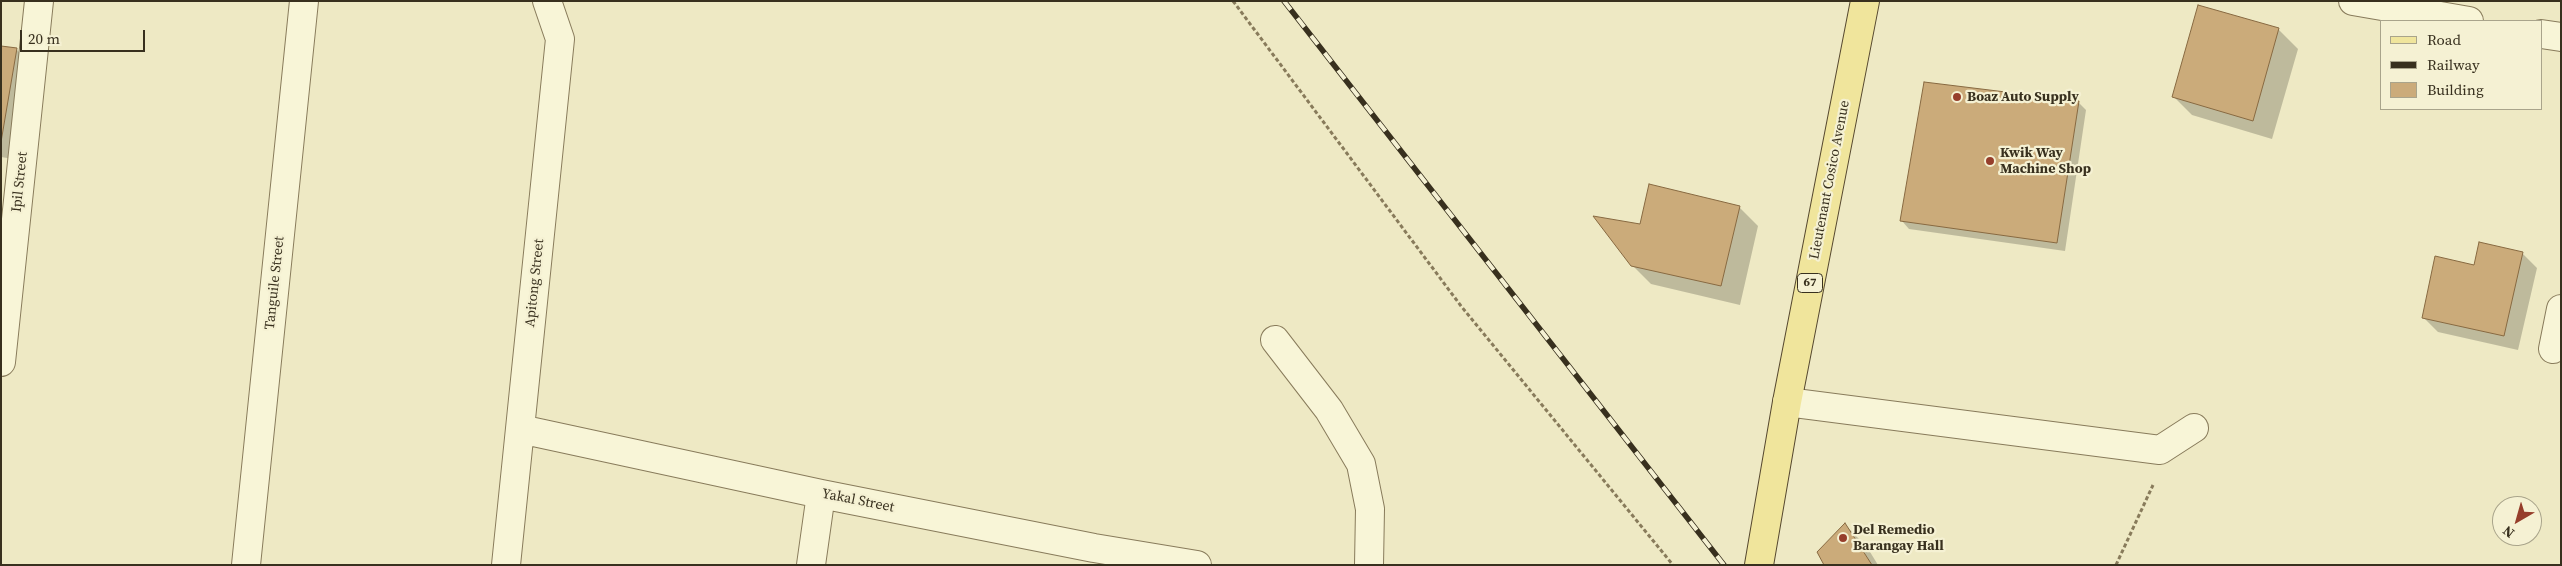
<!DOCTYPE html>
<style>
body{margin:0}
#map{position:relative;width:2562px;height:566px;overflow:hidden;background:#eee9c4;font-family:"Source Serif 4",serif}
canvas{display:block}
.frame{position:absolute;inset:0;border:2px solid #38301e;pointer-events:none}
.legend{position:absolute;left:2380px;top:20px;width:162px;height:90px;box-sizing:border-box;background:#f5f1d3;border:1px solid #a9a48b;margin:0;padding:6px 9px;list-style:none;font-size:15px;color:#38301e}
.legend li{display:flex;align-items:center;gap:10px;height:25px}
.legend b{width:25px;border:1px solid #a9a48b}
.north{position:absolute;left:2492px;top:496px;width:50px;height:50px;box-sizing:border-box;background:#f5f1d3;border:1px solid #a9a48b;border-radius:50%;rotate:218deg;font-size:14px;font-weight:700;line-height:20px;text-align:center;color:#38301e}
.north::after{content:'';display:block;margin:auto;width:18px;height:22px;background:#963e2b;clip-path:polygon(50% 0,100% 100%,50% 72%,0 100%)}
.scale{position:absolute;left:20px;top:30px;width:125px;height:22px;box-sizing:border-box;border:2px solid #38301e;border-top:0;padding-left:6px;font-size:15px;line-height:18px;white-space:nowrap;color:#38301e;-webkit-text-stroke:4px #f5f1d3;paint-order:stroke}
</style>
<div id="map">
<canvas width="2562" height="566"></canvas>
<div class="frame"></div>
<ul class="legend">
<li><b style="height:6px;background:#f0e59c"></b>Road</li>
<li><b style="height:6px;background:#38301e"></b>Railway</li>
<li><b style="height:14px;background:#cbab7a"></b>Building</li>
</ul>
<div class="north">N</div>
<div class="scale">20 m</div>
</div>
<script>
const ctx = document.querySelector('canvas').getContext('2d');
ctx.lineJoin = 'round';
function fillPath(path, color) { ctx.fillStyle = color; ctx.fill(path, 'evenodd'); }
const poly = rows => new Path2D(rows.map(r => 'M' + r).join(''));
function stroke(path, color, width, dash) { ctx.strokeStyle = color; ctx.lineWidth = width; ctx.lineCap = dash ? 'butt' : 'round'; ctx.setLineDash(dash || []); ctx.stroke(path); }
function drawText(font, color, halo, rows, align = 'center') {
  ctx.font = font + ' "Source Serif 4",serif'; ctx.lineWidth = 4.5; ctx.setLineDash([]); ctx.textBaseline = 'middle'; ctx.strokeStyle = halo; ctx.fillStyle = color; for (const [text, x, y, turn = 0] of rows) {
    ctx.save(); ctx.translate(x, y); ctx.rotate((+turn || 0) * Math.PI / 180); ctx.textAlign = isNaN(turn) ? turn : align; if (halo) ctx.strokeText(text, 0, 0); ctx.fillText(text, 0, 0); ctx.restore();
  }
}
const shadow = poly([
 [2278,29,2298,49,2272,139,2192,115,2173,96],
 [1,47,16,49,35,68,20,160,1,157],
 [2078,102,2086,110,2065,251,1909,229,1902,221],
 [1739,207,1758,226,1740,305,1651,284,1632,265,1641,226],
 [2522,253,2537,268,2518,350,2438,332,2423,317,2475,267],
 [1845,525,1867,547,1878,565,1825,565]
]);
const building = poly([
 [2198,5,2279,28,2253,121,2172,97,2198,5],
 [1,46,17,48,1,142,1,46],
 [1924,82,2079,101,2057,243,1900,221,1924,82],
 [1649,184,1740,206,1721,286,1631,266,1593,216,1640,224,1649,184],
 [2479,242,2523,252,2504,336,2422,318,2435,256,2474,265,2479,242],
 [1845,523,1872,565,1824,565,1817,552,1845,523]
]);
const path = poly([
 [1233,1,1461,306,1673,565],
 [2116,565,2153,485]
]);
const minor = poly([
 [2353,1,2469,21],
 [2541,34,2561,37],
 [1275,340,1329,410,1361,464,1370,509,1369,565],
 [2553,349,2561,309],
 [1,362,39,1],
 [1787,402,2160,450,2194,428],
 [520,429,821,494,1094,548,1197,565],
 [246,565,304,1],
 [506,565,560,39,547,1],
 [811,565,821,494]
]);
const major = poly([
 [1759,565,1787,402,1865,1]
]);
const rail = poly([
 [1284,1,1724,565]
]);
const markers = [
 [1957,97,5,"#963e2b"],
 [1990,161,5,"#963e2b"],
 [1843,538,5,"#963e2b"]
];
const shields = [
 [1810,283,25]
];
const shieldNames = [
 ["67",1810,283]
];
const poiNames = [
 ["Boaz Auto Supply",1967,97],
 ["Kwik Way",2000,153],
 ["Machine Shop",2000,169],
 ["Del Remedio",1853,530],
 ["Barangay Hall",1853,546]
];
const streetNames = [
 ["Lieutenant Cosico Avenue",1830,180,-79],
 ["Ipil Street",20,182,-84],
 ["Tanguile Street",275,283,-84],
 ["Apitong Street",535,283,-84],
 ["Yakal Street",858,501,11]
];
fillPath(shadow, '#0003');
fillPath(building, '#cbab7a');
stroke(building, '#876941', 1);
stroke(minor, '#887b5b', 30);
stroke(major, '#56482f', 30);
stroke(path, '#887b5b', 3, [4, 2.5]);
stroke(minor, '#f8f5d7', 28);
stroke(major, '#f0e59c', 28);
stroke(rail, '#38301e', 5.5);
stroke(rail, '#f5f1d3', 4, [11]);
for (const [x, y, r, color] of markers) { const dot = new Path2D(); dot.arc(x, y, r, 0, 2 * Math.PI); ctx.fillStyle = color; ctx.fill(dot); stroke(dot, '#f5f1d3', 2); }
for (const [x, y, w] of shields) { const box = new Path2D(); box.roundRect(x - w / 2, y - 9.5, w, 19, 4); ctx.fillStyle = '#f5f1d3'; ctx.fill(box); stroke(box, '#38301e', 1); }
drawText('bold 12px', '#38301e', null, shieldNames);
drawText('bold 14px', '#38301e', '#f5f1d3', poiNames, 'left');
drawText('14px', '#38301e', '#f5f1d3', streetNames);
</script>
